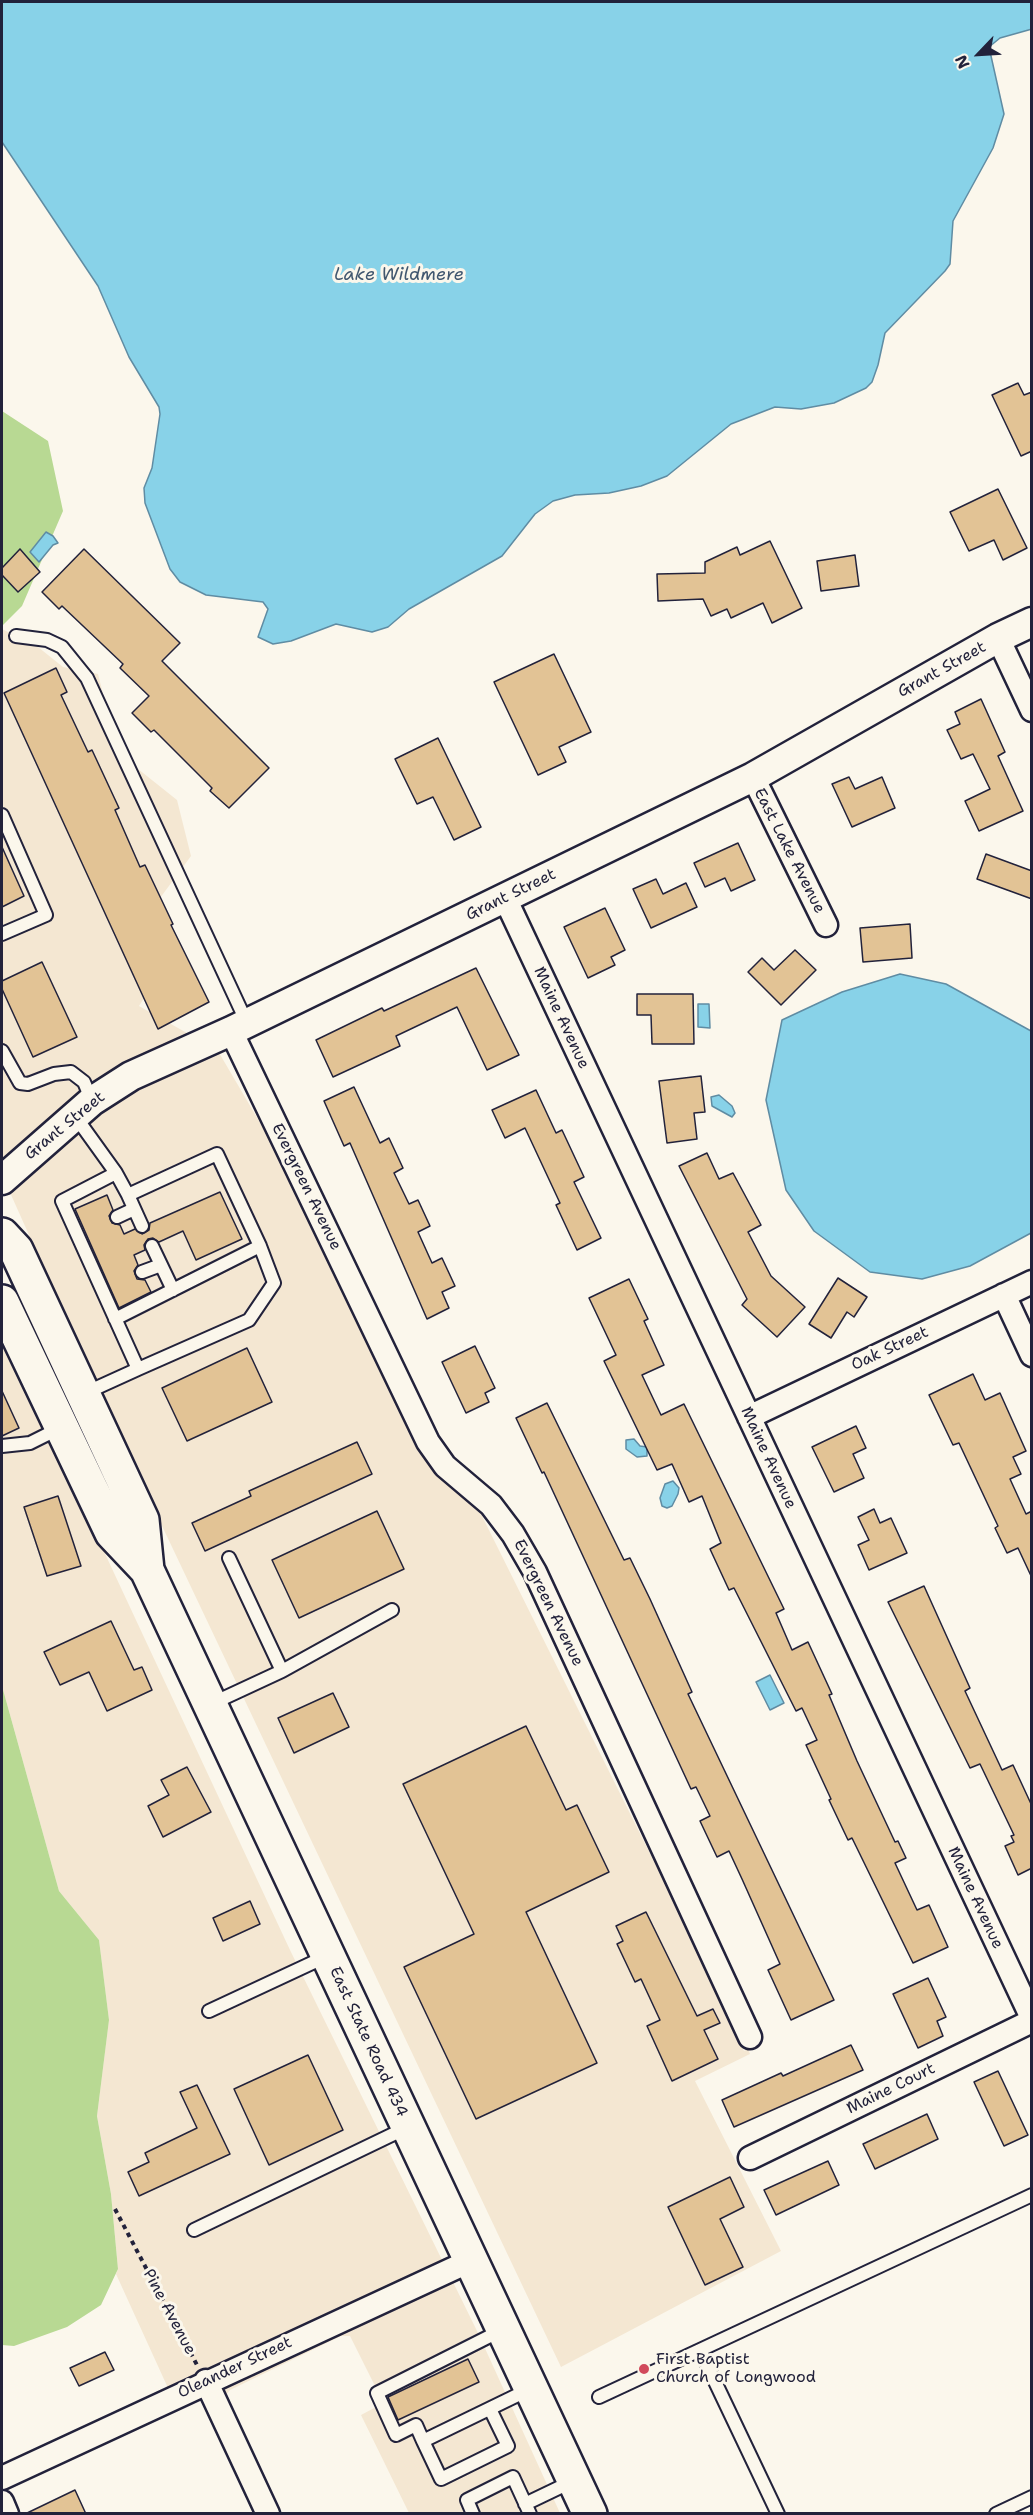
<!DOCTYPE html>
<style>
body{margin:0}
#map{position:relative;width:1033px;height:2515px;overflow:hidden;background:#fbf7ec;font-family:"Shantell Sans",sans-serif}
canvas{display:block}
.frame{position:absolute;inset:0;border:3px solid #22223b;pointer-events:none}
.north{position:absolute;left:949px;top:24px;width:60px;height:60px;-webkit-text-stroke:4px #fbf7ec;paint-order:stroke;rotate:245deg;font-size:16px;font-weight:700;line-height:24px;text-align:center;color:#22223b}
.north::after{content:'';display:block;margin:auto;width:21px;height:27px;background:#22223b;clip-path:polygon(50% 0,100% 100%,50% 72%,0 100%)}
</style>
<div id="map">
<canvas width="1033" height="2515"></canvas>
<div class="frame"></div>
<div class="north">N</div>
</div>
<script>
const ctx = document.querySelector('canvas').getContext('2d');
ctx.lineJoin = 'round';
function fillPath(path, color) { ctx.fillStyle = color; ctx.fill(path, 'evenodd'); }
const poly = rows => new Path2D(rows.map(r => 'M' + r).join(''));
function stroke(path, color, width, dash) { ctx.strokeStyle = color; ctx.lineWidth = width; ctx.lineCap = dash ? 'butt' : 'round'; ctx.setLineDash(dash || []); ctx.stroke(path); }
function drawText(font, color, halo, rows, align = 'center') {
  ctx.font = font + ' "Shantell Sans",sans-serif'; ctx.lineWidth = 6; ctx.setLineDash([]); ctx.textBaseline = 'middle'; ctx.strokeStyle = halo; ctx.fillStyle = color; for (const [text, x, y, turn = 0] of rows) {
    ctx.save(); ctx.translate(x, y); ctx.rotate((+turn || 0) * Math.PI / 180); ctx.textAlign = isNaN(turn) ? turn : align; if (halo) ctx.strokeText(text, 0, 0); ctx.fillText(text, 0, 0); ctx.restore();
  }
}
const built = poly([
 [2,629,38,647,63,667,98,674,118,753,177,800,191,856,149,913,180,941,139,1006,194,1037,2,1167],
 [218,1051,273,1145,418,1447,437,1473,479,1510,689,1932,744,2051,748,2049,750,2054,695,2081,781,2251,561,2367,108,1412,8,1188,98,1108,136,1085],
 [2,1333,290,1950,443,2262,168,2388,116,2274,118,2269,111,2194,97,2116,109,2020,99,1940,59,1891,2,1686],
 [452,2280,478,2333,560,2513,409,2513,361,2415,378,2406,381,2398,350,2336,341,2336,230,2390,225,2396,220,2386]
]);
const green = poly([
 [2,411,48,441,63,511,22,606,2,626],
 [2,1686,59,1891,99,1940,109,2020,97,2116,111,2194,118,2269,101,2305,67,2327,14,2346,2,2345]
]);
const water = poly([
 [2,2,1031,2,1032,29,1000,38,989,47,1004,114,993,148,953,221,950,264,945,271,885,333,878,365,872,382,866,388,834,403,801,409,775,407,731,424,667,476,641,486,609,493,575,495,553,501,535,514,502,556,409,609,388,627,372,632,336,624,291,641,273,644,258,637,268,609,263,602,206,595,180,582,170,569,145,503,144,488,152,468,160,414,159,407,129,357,98,286,2,142,2,2],
 [46,532,53,536,58,543,53,545,39,562,30,552,46,532],
 [900,974,946,984,1031,1031,1031,1233,970,1266,922,1279,870,1272,814,1231,786,1190,766,1100,782,1020,842,992,900,974],
 [698,1004,709,1004,710,1028,698,1027,698,1004],
 [719,1095,732,1106,735,1113,732,1117,712,1106,711,1097,719,1095],
 [634,1439,640,1446,647,1447,647,1456,637,1457,626,1449,626,1440,634,1439],
 [673,1481,679,1488,678,1494,672,1506,667,1508,662,1506,660,1498,665,1484,673,1481],
 [770,1675,784,1703,770,1710,756,1682,770,1675]
]);
const building = poly([
 [1018,383,1024,395,1032,392,1032,451,1021,456,992,395,1018,383],
 [998,489,1027,548,1003,560,994,540,969,551,950,512,998,489],
 [770,541,802,608,772,623,763,603,731,618,727,609,711,616,703,599,658,601,657,574,705,573,705,562,737,547,740,555,770,541],
 [20,549,40,572,18,592,2,575,2,568,20,549],
 [84,549,180,643,162,661,269,768,229,808,210,791,212,788,154,730,151,732,132,713,149,696,120,668,123,664,62,606,59,609,42,592,84,549],
 [855,555,859,586,821,591,817,561,855,555],
 [554,654,591,732,559,747,566,762,538,775,494,682,554,654],
 [56,668,67,692,61,695,88,752,92,750,119,808,115,810,140,867,145,865,173,924,171,925,209,1002,158,1029,4,693,56,668],
 [981,699,1005,752,998,756,1023,811,979,831,965,801,990,789,973,754,961,759,947,730,960,724,955,712,981,699],
 [438,738,481,827,454,840,433,797,417,804,395,759,438,738],
 [849,777,855,789,882,777,895,808,852,827,832,784,849,777],
 [738,843,755,880,731,891,725,878,705,887,694,863,738,843],
 [2,847,24,896,2,907,2,847],
 [986,854,1032,871,1032,899,977,879,986,854],
 [656,879,663,894,686,883,697,907,651,928,633,889,656,879],
 [605,908,625,950,611,957,615,965,588,978,564,927,605,908],
 [910,924,912,958,863,962,860,928,910,924],
 [795,950,816,970,781,1005,748,972,762,958,774,970,795,950],
 [42,962,77,1037,33,1057,2,989,2,981,42,962],
 [476,968,519,1055,487,1070,457,1007,396,1036,400,1046,333,1077,316,1040,382,1008,384,1011,476,968],
 [637,994,693,994,694,1044,652,1044,651,1015,637,1015,637,994],
 [701,1076,705,1112,694,1113,697,1139,667,1143,659,1081,701,1076],
 [354,1087,380,1143,389,1138,403,1168,394,1173,409,1204,418,1200,430,1226,418,1232,432,1263,442,1258,455,1286,442,1292,449,1308,427,1319,350,1143,344,1146,324,1101,354,1087],
 [536,1090,556,1133,562,1130,584,1177,574,1182,601,1238,577,1250,556,1205,560,1203,525,1128,505,1138,492,1110,536,1090],
 [707,1153,719,1179,733,1173,761,1225,748,1232,771,1276,805,1307,777,1337,742,1305,747,1299,679,1166,707,1153],
 [220,1192,242,1239,196,1260,183,1231,159,1242,153,1238,148,1239,144,1245,145,1250,134,1255,138,1265,134,1271,137,1279,145,1280,151,1292,119,1308,75,1209,107,1195,113,1210,109,1216,112,1223,120,1225,124,1234,135,1229,142,1234,149,1230,150,1223,220,1192],
 [838,1278,867,1297,854,1317,847,1312,831,1338,809,1324,838,1278],
 [629,1279,648,1319,644,1321,664,1365,642,1375,661,1415,684,1404,784,1609,776,1613,792,1650,808,1642,832,1694,829,1695,857,1761,895,1842,898,1841,906,1858,895,1863,917,1910,929,1905,948,1947,913,1963,852,1838,848,1840,829,1800,831,1799,806,1745,817,1740,802,1708,796,1711,734,1588,729,1590,710,1549,721,1543,702,1496,689,1502,672,1464,657,1470,604,1361,616,1355,589,1298,629,1279],
 [475,1346,495,1388,485,1393,489,1402,466,1413,442,1362,475,1346],
 [247,1348,272,1402,187,1441,162,1388,247,1348],
 [973,1374,985,1400,1000,1393,1026,1451,1013,1457,1021,1474,1010,1479,1026,1514,1032,1511,1032,1578,1018,1548,1007,1553,995,1528,998,1526,959,1443,953,1445,929,1395,973,1374],
 [2,1391,19,1428,2,1436,2,1391],
 [547,1403,624,1560,630,1558,650,1599,692,1692,688,1694,834,2000,791,2020,768,1970,780,1964,742,1879,729,1851,717,1857,700,1821,710,1816,696,1787,691,1789,544,1472,542,1473,516,1418,547,1403],
 [856,1426,866,1448,853,1454,864,1478,834,1492,812,1447,856,1426],
 [357,1442,372,1474,205,1551,192,1523,251,1496,249,1491,357,1442],
 [58,1496,81,1566,47,1576,24,1507,58,1496],
 [874,1509,880,1523,891,1518,907,1553,869,1570,858,1545,869,1540,858,1517,874,1509],
 [377,1511,404,1569,299,1618,272,1560,377,1511],
 [924,1586,970,1688,965,1691,1002,1770,1013,1765,1032,1806,1032,1868,1018,1875,1005,1846,1014,1842,1011,1836,1014,1835,980,1764,970,1768,888,1602,924,1586],
 [111,1621,134,1670,142,1667,152,1690,107,1711,89,1672,60,1685,44,1652,111,1621],
 [333,1693,349,1727,294,1753,278,1718,333,1693],
 [526,1726,566,1810,577,1805,609,1872,526,1912,597,2063,476,2119,404,1967,474,1934,403,1784,526,1726],
 [187,1767,211,1812,163,1837,148,1806,169,1795,161,1780,187,1767],
 [250,1901,260,1924,223,1941,213,1918,250,1901],
 [646,1912,697,2016,713,2009,720,2023,704,2030,718,2059,672,2081,647,2026,660,2020,641,1979,635,1982,617,1944,623,1941,616,1926,646,1912],
 [928,1978,946,2017,937,2021,943,2036,918,2048,893,1994,928,1978],
 [851,2045,863,2070,734,2127,722,2100,781,2073,783,2076,851,2045],
 [308,2055,343,2130,269,2165,234,2089,308,2055],
 [998,2071,1028,2135,1004,2146,974,2082,998,2071],
 [197,2085,230,2154,139,2196,128,2172,149,2162,145,2153,197,2128,180,2092,197,2085],
 [927,2114,938,2139,875,2169,863,2144,927,2114],
 [828,2161,839,2185,776,2215,764,2190,828,2161],
 [730,2177,744,2207,720,2219,743,2267,705,2285,668,2207,730,2177],
 [105,2352,114,2370,79,2386,70,2368,105,2352],
 [468,2359,479,2382,398,2420,388,2397,468,2359],
 [75,2490,86,2514,25,2514,75,2490]
]);
const path = poly([
 [115,2209,197,2365]
]);
const service = poly([
 [16,636,47,640,62,647,87,678,247,1023],
 [2,815,46,915,2,934],
 [2,1051,20,1083,28,1084,54,1074,71,1072,84,1082,92,1101],
 [75,1116,116,1173,62,1201,138,1369,83,1394],
 [116,1173,128,1195,217,1154,260,1246,274,1283,249,1320,138,1369],
 [128,1195,142,1226],
 [117,1217,134,1209],
 [152,1246,173,1290],
 [142,1272,161,1265],
 [115,1319,260,1246],
 [2,1446,30,1443,60,1428],
 [282,1671,392,1610],
 [211,1704,282,1671,229,1558],
 [209,2011,327,1956],
 [194,2230,406,2128],
 [502,2330,377,2393,396,2435,416,2425,423,2441,530,2389],
 [599,2397,700,2350],
 [423,2441,441,2479,508,2446,490,2409],
 [525,2504,573,2481],
 [473,2514,467,2500,513,2477,530,2514],
 [778,2514,700,2350,1032,2195],
 [996,2514,1032,2497]
]);
const minor = poly([
 [998,638,1032,710],
 [753,777,826,925],
 [505,898,1032,2018],
 [231,1031,428,1442,445,1466,491,1505,513,1534,535,1572,750,2037],
 [1004,1295,1032,1355],
 [749,1417,1032,1282],
 [750,2158,1032,2021],
 [206,2381,268,2514],
 [2,2478,470,2261],
 [2,2502,7,2514]
]);
const tertiary = poly([
 [2,1180,92,1101,131,1076,231,1031,753,777,998,638,1032,622]
]);
const primary = poly([
 [2,1235,16,1250,142,1520,147,1570,590,2514],
 [2,1302,112,1533,147,1570]
]);
const markers = [
 [644,2369,6,"#d1495b"]
];
const streetNames = [
 ["Grant Street",942,670,-29],
 ["East Lake Avenue",789,851,63],
 ["Grant Street",511,895,-26],
 ["Maine Avenue",561,1018,65],
 ["Grant Street",65,1126,-39],
 ["Evergreen Avenue",306,1187,64],
 ["Oak Street",890,1349,-25],
 ["Maine Avenue",768,1458,65],
 ["Evergreen Avenue",548,1603,64],
 ["Maine Avenue",975,1898,65],
 ["East State Road 434",368,2042,65],
 ["Maine Court",891,2089,-26],
 ["Pine Avenue",169,2312,62],
 ["Oleander Street",235,2368,-25]
];
const poiNames = [
 ["First Baptist",656,2360],
 ["Church of Longwood",656,2378]
];
const waterNames = [
 ["Lake Wildmere",399,275]
];
fillPath(built, '#f4e7d2');
fillPath(green, '#b8d993');
fillPath(water, '#88d2e8');
stroke(water, '#5f8ca3', 1.5);
fillPath(building, '#e2c395');
stroke(building, '#22223b', 1.5);
stroke(service, '#22223b', 16);
stroke(minor, '#22223b', 27);
stroke(tertiary, '#22223b', 33);
stroke(primary, '#22223b', 38);
stroke(path, '#22223b', 4, [4.5, 4.5]);
stroke(service, '#fbf7ec', 12);
stroke(minor, '#fbf7ec', 22);
stroke(tertiary, '#fbf7ec', 28);
stroke(primary, '#fbf7ec', 33);
for (const [x, y, r, color] of markers) { const dot = new Path2D(); dot.arc(x, y, r, 0, 2 * Math.PI); ctx.fillStyle = color; ctx.fill(dot); stroke(dot, '#fbf7ec', 2); }
drawText('16px', '#22223b', '#fbf7ec', streetNames);
drawText('16px', '#22223b', '#fbf7ec', poiNames, 'left');
drawText('italic 18px', '#41576f', '#fbf7ec', waterNames);
</script>
